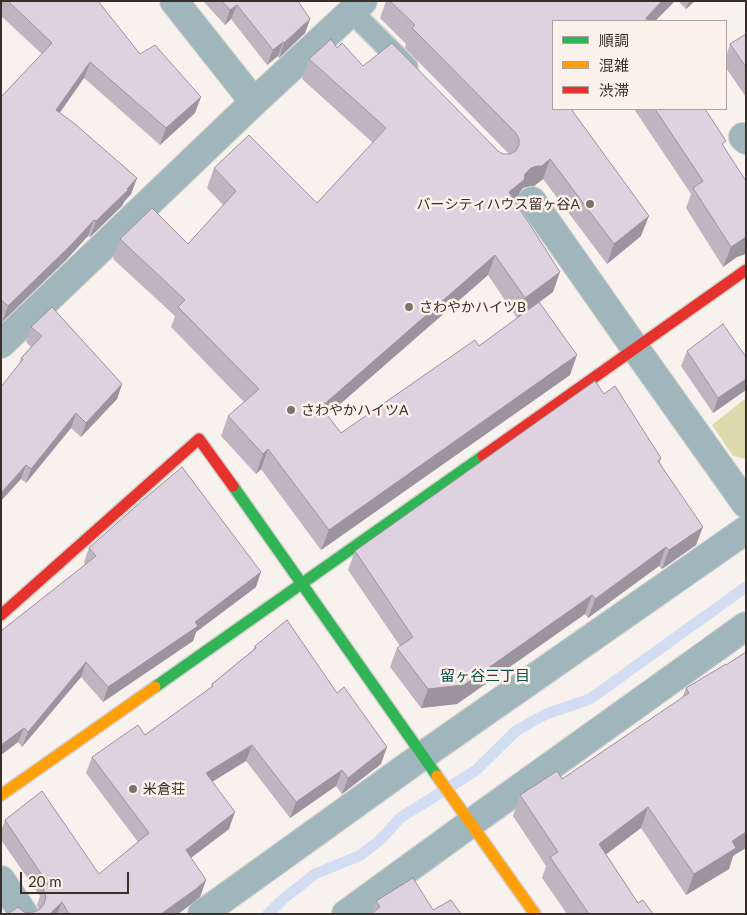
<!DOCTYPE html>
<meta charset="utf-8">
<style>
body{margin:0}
#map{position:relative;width:747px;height:915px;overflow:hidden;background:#f8f2ee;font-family:Lato,"Noto Sans JP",sans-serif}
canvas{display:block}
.frame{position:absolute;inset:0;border:2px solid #392e28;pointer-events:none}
.legend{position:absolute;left:552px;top:20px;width:175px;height:90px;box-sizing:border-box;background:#fcf1ea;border:1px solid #aea39c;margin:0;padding:6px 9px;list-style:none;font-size:15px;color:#392e28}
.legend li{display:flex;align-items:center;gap:10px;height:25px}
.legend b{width:25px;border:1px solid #aea39c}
.scale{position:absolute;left:20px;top:872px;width:109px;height:22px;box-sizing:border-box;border:2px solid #392e28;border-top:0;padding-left:6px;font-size:15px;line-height:18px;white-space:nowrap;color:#392e28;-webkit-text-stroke:4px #fcf1ea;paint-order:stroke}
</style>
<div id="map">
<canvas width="747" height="915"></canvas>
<div class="frame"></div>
<ul class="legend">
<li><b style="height:6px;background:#30b455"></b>順調</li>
<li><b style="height:6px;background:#ff9f0a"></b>混雑</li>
<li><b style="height:6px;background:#e5322d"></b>渋滞</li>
</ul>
<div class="scale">20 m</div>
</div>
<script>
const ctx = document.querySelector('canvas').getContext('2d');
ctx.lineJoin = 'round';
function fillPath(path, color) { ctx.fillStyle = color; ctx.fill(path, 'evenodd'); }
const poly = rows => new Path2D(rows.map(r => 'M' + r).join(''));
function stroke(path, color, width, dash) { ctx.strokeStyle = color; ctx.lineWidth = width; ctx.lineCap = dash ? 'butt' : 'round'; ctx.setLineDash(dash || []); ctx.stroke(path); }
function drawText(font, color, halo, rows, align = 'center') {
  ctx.font = font + ' Lato,"Noto Sans JP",sans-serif'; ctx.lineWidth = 5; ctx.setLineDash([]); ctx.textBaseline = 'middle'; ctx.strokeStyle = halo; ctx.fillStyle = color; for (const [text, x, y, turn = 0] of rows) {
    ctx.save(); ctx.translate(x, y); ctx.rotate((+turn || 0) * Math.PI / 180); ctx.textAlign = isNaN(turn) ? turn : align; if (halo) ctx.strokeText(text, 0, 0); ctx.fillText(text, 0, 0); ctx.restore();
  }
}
const green = poly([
 [746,398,746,459,733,456,712,425]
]);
const stream = poly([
 [268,914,282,900,315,874,361,855,381,839,400,818,475,771,517,730,546,714,590,699,746,587]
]);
const lane = poly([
 [352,12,407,67]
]);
const street = poly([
 [174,1,254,102],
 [743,137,746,140],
 [532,201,635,348,746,504],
 [1,344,254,102,363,1],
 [1,880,24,914],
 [202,914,422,756,746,530],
 [346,914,471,823,746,626]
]);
const fast = poly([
 [233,486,437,776],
 [155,687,483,456]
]);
const slow = poly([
 [437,776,535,914],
 [1,795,155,687]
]);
const jam = poly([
 [483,456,746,270],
 [1,615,199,439,233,486]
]);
const wall = poly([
 [1,1,100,1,99,3,140,54,195,113,160,145,84,78,60,113,137,178,131,194,124,202,122,206,90,237,88,236,66,260,2,322,1,97,42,54,1,16],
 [203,1,298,1,310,19,305,33,279,58,278,56,267,65,231,19,225,25],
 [386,1,675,1,655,21,553,21,573,111,641,236,607,264,543,179,534,186,530,186,523,188,520,192,517,200,515,202,553,292,539,302,570,375,321,550,261,469,256,474,221,436,228,416,244,402,171,327,175,316,113,259,120,239,188,244,223,205,207,188,214,168,317,203,373,143,302,79,309,59,337,48,363,66,498,151,503,154,509,154,405,48,406,44,380,18],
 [488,275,517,318,479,346,341,433,327,415],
 [678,1,695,1,686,9],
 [746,34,746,97,726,68,726,57,730,44],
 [634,109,705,109,724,147,737,257,723,267,686,208,691,194],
 [31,327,122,384,117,399,81,437,71,428,26,483,21,479,19,365,21,358,31,347,26,342],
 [687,351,746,357,746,390,713,413,681,366],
 [604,394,661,458,660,463,696,545,662,569,659,566,588,618,585,614,457,704,421,708,390,667,397,648,400,646,348,570,355,551],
 [89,548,256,587,196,632,193,641,103,702,81,677,22,747,18,742,1,755,1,631,85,565,84,562],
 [255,646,381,764,342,794,336,786,290,818,246,761,212,782,229,829,191,858,206,880,200,897,178,914,8,914,24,912,31,913,39,910,37,905,40,896,1,840,1,831,5,820,99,874,138,842,86,773,92,757,145,735,211,688,212,684,253,650],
 [726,664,733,856,729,869,686,895,641,828,606,854,638,903,653,914,567,914,542,878,546,866,513,816,520,795,562,779,682,698,686,688],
 [376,901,433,910,372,913]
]);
const shadedWall = poly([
 [662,1,675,1,655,21,644,21,646,18],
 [689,1,695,1,686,9],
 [237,5,231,19,225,25,230,10],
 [310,19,305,33,279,58,284,43],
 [283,42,278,56,267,65,273,50],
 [90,62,84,78,50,126,56,110],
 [201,97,195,113,160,145,166,128],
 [550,159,543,179,534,186,530,186,523,188,520,192,517,200,502,212,509,192,531,168],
 [137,178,131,194,124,202,122,206,90,237,96,221,127,189],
 [649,216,641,236,607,264,614,244],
 [94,220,88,236,66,260,2,322,8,306],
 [744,237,746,237,746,254,737,257,723,267,731,247],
 [495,255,488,275,314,427,321,407],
 [560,272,553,292,518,318,525,298],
 [577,355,570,375,321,550,329,530],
 [746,379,746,390,713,413,718,398],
 [122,384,117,399,81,437,86,423],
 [76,413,71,428,26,483,31,469],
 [268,449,261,469,256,474,263,454],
 [26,465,21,479,1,501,1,493],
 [703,527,696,545,662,569,669,550],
 [666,547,659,566,588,618,595,599],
 [261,572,256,587,196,632,193,641,103,702,108,687],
 [592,595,585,614,457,704,421,708,428,689],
 [86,662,81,677,22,747,28,732],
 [24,728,18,742,1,755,1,745],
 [252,745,246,761,200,789,206,773],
 [387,747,381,764,342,794,348,778],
 [342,770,336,786,290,818,296,802],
 [648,807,641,828,592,865,599,844],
 [235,812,229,829,180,866,186,850],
 [746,832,746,848,733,856,729,869,686,895,694,874,732,841],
 [206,880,200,897,190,905,178,914,161,914],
 [62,902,57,914,50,914]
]);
const building = poly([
 [8,1,98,1,140,54,155,45,201,97,166,128,90,62,56,110,75,124,137,178,127,189,128,190,96,221,94,220,72,244,8,306,1,300,1,97,52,43,8,1],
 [222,1,298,1,310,19,284,43,283,42,273,50,237,5,230,10,222,1],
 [390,1,662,1,646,18,648,21,553,21,553,109,571,109,649,216,614,244,550,159,542,166,537,166,531,168,525,174,524,180,509,192,560,272,525,298,495,255,321,407,341,433,475,340,479,346,539,302,577,355,329,530,268,449,263,454,228,416,259,389,178,307,185,300,120,239,152,208,188,244,236,191,214,168,249,135,317,203,386,128,309,59,331,39,337,48,342,43,363,66,392,43,498,151,503,154,510,154,516,151,519,145,519,139,516,133,412,28,415,25,390,1],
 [746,34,746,67,730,44,746,34],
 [655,109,705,109,726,141,722,144,746,181,746,237,731,247,693,188,703,181,655,109],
 [52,307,122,384,86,423,76,413,31,469,26,465,1,493,1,387,23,359,21,358,42,336,31,327,52,307],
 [723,324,746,357,746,379,718,398,687,351,723,324],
 [595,381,604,394,615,386,661,458,658,461,703,527,669,550,666,547,595,599,592,595,464,685,428,689,397,648,413,637,355,551,595,381],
 [182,467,261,572,195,622,198,626,108,687,86,662,28,732,24,728,1,745,1,631,96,556,89,548,144,499,182,467],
 [287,620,337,693,344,687,387,747,348,778,342,770,296,802,252,745,206,773,235,812,186,850,206,880,196,889,161,914,69,914,62,902,50,914,8,914,18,907,24,912,31,913,39,910,44,904,46,897,43,888,48,884,5,820,42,791,99,874,149,833,92,757,138,725,145,735,213,686,212,684,256,648,255,646,287,620],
 [746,652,746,832,732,841,736,848,694,874,648,807,599,844,638,903,643,900,653,914,589,914,550,857,558,852,520,795,557,771,562,779,689,693,686,688,726,664,726,665,746,652],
 [413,878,433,910,451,900,461,914,371,914,380,907,376,901,413,878]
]);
const markers = [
 [590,204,5,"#7c736d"],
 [409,307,5,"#7c736d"],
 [291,410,5,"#7c736d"],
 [133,789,5,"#7c736d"]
];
const poiNames = [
 ["バーシティハウス留ヶ谷A",580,204,"right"],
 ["さわやかハイツB",419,307],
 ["さわやかハイツA",301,410],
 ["米倉荘",143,789]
];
const neighbourhoodNames = [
 ["留ヶ谷三丁目",485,676]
];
fillPath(green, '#dddbad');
stroke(stream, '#d2ddf3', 11);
stroke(lane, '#d5cfcb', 24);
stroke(street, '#d5cfcb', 30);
stroke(fast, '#d5cfcb', 14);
stroke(slow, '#d5cfcb', 14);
stroke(jam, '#d5cfcb', 14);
stroke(lane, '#a0b6bd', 21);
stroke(street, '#a0b6bd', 28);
stroke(fast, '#30b455', 11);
stroke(slow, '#ff9f0a', 11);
stroke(jam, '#e5322d', 11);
fillPath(wall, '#bfb5c1');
fillPath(shadedWall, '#9b939d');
fillPath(building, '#ded2e0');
stroke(building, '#9b939d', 1);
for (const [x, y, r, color] of markers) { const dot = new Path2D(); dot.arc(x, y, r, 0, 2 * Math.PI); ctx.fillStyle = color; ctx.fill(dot); stroke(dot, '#fcf1ea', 2); }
drawText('14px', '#392e28', '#fcf1ea', poiNames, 'left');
drawText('15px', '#0d4c4a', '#fcf1ea', neighbourhoodNames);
</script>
